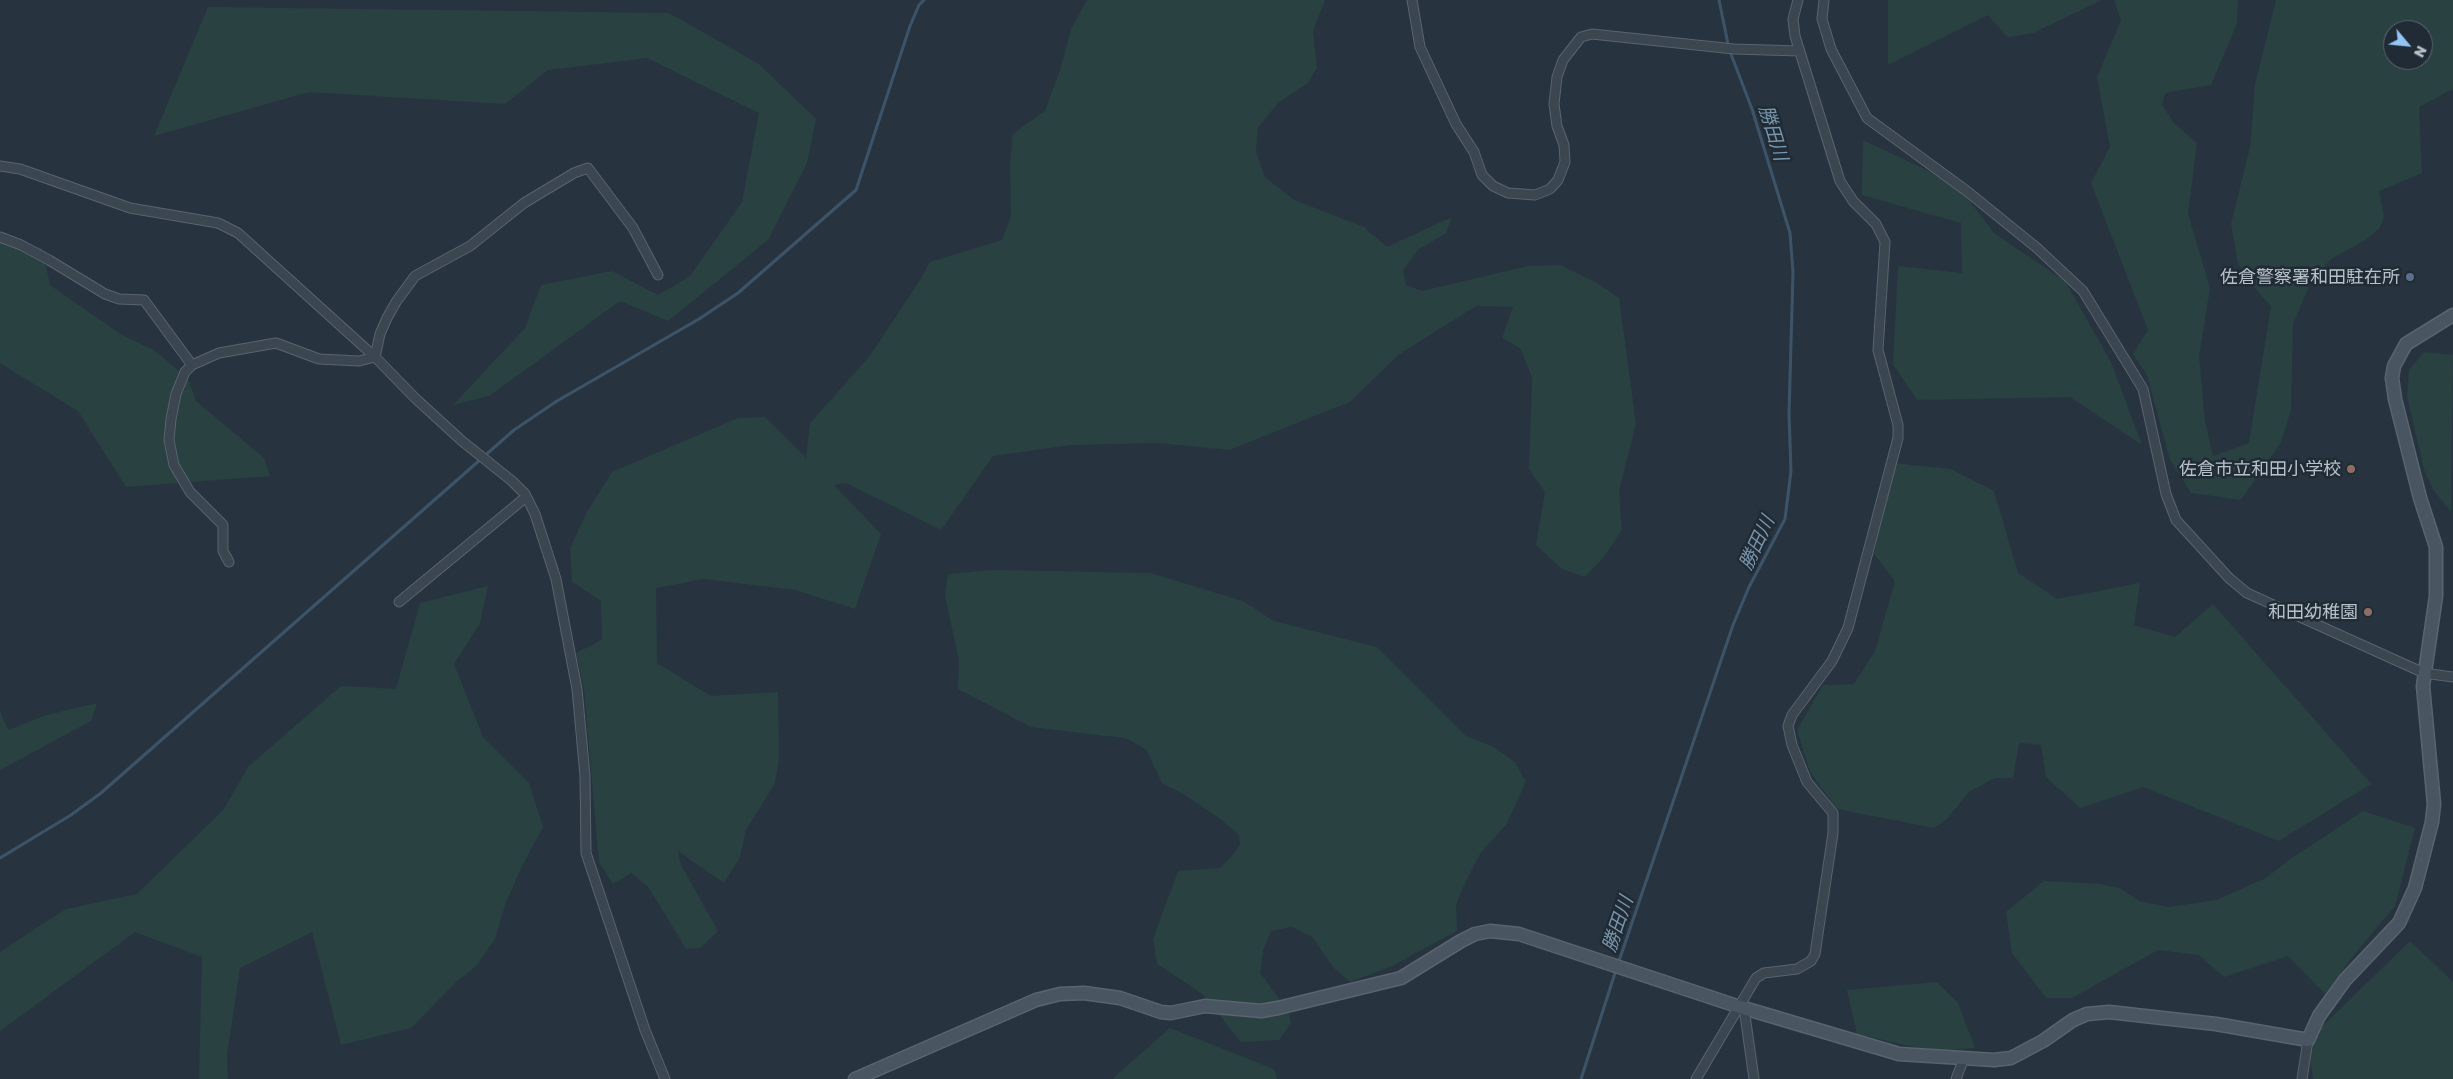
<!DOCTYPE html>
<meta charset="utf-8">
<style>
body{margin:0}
#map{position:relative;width:2453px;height:1079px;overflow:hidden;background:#273440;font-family:"Golos Text",sans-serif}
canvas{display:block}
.north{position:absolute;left:2383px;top:20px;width:50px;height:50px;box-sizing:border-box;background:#202b35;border:1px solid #5c6771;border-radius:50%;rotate:118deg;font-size:14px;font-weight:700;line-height:20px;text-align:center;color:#b7c1ca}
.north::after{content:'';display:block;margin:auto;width:18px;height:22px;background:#92c4f4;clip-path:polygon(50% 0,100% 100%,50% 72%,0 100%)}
</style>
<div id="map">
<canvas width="2453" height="1079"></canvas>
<div class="north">N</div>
</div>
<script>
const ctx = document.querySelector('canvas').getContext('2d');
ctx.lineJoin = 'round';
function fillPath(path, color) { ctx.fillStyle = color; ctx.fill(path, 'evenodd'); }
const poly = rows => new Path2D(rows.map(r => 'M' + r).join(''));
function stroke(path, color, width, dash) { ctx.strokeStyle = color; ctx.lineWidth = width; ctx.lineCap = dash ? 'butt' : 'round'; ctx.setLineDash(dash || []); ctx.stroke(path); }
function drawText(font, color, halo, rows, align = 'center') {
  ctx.font = font + ' "Golos Text","Noto Sans JP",sans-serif'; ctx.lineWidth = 5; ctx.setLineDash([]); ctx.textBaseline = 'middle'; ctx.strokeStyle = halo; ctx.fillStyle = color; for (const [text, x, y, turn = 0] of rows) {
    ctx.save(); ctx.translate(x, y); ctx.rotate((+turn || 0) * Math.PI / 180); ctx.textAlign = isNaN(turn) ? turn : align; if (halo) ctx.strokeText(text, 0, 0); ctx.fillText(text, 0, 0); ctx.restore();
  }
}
const green = poly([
 [1087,0,1325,0,1313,31,1317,67,1308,83,1279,102,1258,127,1256,151,1265,177,1294,200,1364,227,1387,247,1452,217,1446,233,1418,250,1403,270,1406,285,1422,291,1528,266,1560,265,1599,284,1619,298,1636,424,1619,491,1622,530,1603,558,1585,577,1562,569,1536,545,1545,492,1529,469,1532,377,1520,348,1502,338,1513,307,1476,306,1398,355,1350,402,1229,450,1159,443,1071,445,993,456,941,530,846,483,834,485,881,534,855,609,795,590,704,579,656,588,657,663,711,696,778,692,779,758,775,783,746,830,740,857,724,883,678,851,681,865,718,931,700,948,686,949,649,888,632,873,613,884,599,862,584,689,576,653,602,640,601,601,572,582,570,548,587,512,612,472,738,418,765,417,806,458,810,423,870,356,920,280,930,262,1002,240,1011,216,1010,162,1013,134,1045,111,1060,70,1071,29],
 [1888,0,2102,0,2033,33,2007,37,1988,15,1888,65],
 [2114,0,2238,0,2237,24,2211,85,2165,93,2162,105,2174,123,2197,143,2188,214,2210,288,2199,357,2205,421,2213,456,2249,443,2271,306,2258,292,2238,264,2231,224,2250,147,2255,84,2276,0,2453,0,2453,89,2419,107,2422,173,2379,191,2384,217,2379,229,2364,241,2331,259,2311,282,2293,324,2291,410,2281,442,2241,500,2191,493,2170,460,2147,375,2133,354,2148,330,2091,183,2110,147,2097,77,2121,20],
 [2393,30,2423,30,2423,60,2393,60],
 [208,7,669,13,759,64,816,119,807,163,768,240,668,321,620,301,489,396,453,405,525,328,541,285,612,271,658,295,690,276,742,202,759,113,647,58,548,70,505,104,309,92,154,136],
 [1863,140,1956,184,1995,234,2065,281,2111,362,2142,445,2070,397,1917,400,1893,364,1898,266,1962,273,1961,223,1862,195],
 [0,235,42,248,50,285,122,335,154,350,188,379,196,401,264,458,270,476,126,487,78,411,0,363],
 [2424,352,2453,355,2451,511,2435,492,2425,473,2407,397,2409,370],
 [1893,463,1951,469,1994,491,2018,573,2057,599,2140,583,2134,625,2175,637,2213,604,2371,784,2279,841,2143,787,2080,808,2046,777,2041,745,2019,743,2013,778,1995,778,1969,792,1947,819,1934,828,1837,809,1810,772,1797,730,1823,685,1854,684,1875,651,1895,581,1874,554],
 [993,570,1150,573,1243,601,1274,621,1377,647,1466,736,1494,747,1515,762,1526,782,1506,825,1481,852,1464,885,1456,905,1457,931,1392,966,1350,982,1334,968,1312,937,1292,927,1271,931,1263,951,1260,973,1288,1011,1291,1023,1279,1040,1241,1042,1202,994,1157,964,1153,939,1178,871,1220,868,1231,857,1240,845,1239,835,1223,821,1184,794,1162,783,1146,749,1125,738,1031,727,958,689,959,660,945,596,948,574],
 [488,586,480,623,454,664,483,737,529,783,543,827,522,866,505,905,495,939,477,965,454,984,411,1028,341,1045,312,932,240,968,227,1055,228,1079,199,1079,202,957,135,932,0,1031,0,952,66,909,137,894,224,809,248,767,341,686,396,689,420,603],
 [97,703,91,721,0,770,0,711,8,730,47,715],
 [2363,811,2415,828,2395,906,2357,951,2325,994,2288,956,2224,977,2199,955,2158,950,2072,998,2046,998,2012,953,2006,912,2044,881,2101,884,2119,888,2139,901,2169,907,2216,900,2266,878,2290,859],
 [2410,941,2453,982,2453,1079,2313,1079,2308,1040],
 [1937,982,1958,1003,1975,1048,1932,1051,1857,1034,1847,990],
 [1170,1028,1274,1069,1277,1079,1112,1079]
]);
const stream = poly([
 [0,858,71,815,101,793,514,430,557,401,699,319,738,293,856,190,910,26,919,5,924,0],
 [1618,964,1733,625,1749,587,1785,519,1791,471,1789,414,1793,272,1790,233,1752,109,1729,49,1719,0],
 [1581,1079,1616,970]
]);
const street = poly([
 [1412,0,1420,47,1456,124,1474,152,1482,175,1493,186,1508,193,1535,195,1550,189,1558,180,1565,162,1564,145,1557,126,1554,104,1557,77,1563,60,1581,37,1592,34,1734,49,1799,51],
 [1824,0,1822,19,1831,49,1867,118,1968,192,2037,248,2083,291,2143,389,2166,494,2176,520,2229,578,2247,593,2424,673,2453,677],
 [0,166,20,169,130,208,218,223,238,233,375,357,415,398,462,441,512,481,525,494,535,514,556,579,577,689,585,776,586,853,645,1030,665,1079],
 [0,237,21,245,49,260,105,294,119,299,144,300,192,365],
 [229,562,223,551,223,525,190,492,174,465,169,440,171,419,176,394,185,372,192,365,219,353,276,343,319,359,359,361,375,357,380,334,387,318,396,302,415,276,470,246,524,203,574,173,588,168,633,228,658,275],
 [399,602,526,497],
 [1744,1008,1754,1079],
 [1696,1079,1756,978,1764,973,1797,969,1811,961,1815,954,1833,833,1833,813,1807,782,1792,745,1788,726,1792,715,1832,661,1848,628,1898,438,1898,425,1878,350,1885,242,1876,224,1853,201,1840,181,1795,36,1793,19,1798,0],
 [1956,1079,1964,1058],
 [2302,1079,2308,1040]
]);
const secondary = poly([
 [855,1079,1036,1000,1060,994,1084,993,1120,998,1161,1012,1171,1013,1205,1006,1261,1011,1278,1008,1401,978,1461,941,1475,934,1490,931,1519,934,1737,1006,1899,1054,1994,1060,2011,1058,2043,1041,2073,1020,2087,1014,2109,1012,2216,1024,2308,1040,2319,1016,2345,980,2399,923,2415,888,2432,822,2434,804,2423,686,2436,596,2436,547,2420,498,2395,399,2392,378,2394,366,2406,344,2453,315]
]);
const markers = [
 [2410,277,5,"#5c6f8a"],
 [2351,469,5,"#8d6e63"],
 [2368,612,5,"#8d6e63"]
];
const poiNames = [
 ["佐倉警察署和田駐在所",2400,277],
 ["佐倉市立和田小学校",2341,469],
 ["和田幼稚園",2358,612]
];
const waterNames = [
 ["勝田川",1773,133,73],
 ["勝田川",1757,543,-65],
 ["勝田川",1618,924,-71]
];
fillPath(green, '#294141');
stroke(stream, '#3d5468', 3);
stroke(street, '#59646d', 11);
stroke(secondary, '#59646d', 15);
stroke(street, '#3b4650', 9);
stroke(secondary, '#495662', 12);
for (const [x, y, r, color] of markers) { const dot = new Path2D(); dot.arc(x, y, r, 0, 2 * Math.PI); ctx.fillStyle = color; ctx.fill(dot); stroke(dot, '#202b35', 2); }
drawText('18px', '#b7c1ca', '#202b35', poiNames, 'right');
drawText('italic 19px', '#7995ab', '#202b35', waterNames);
</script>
